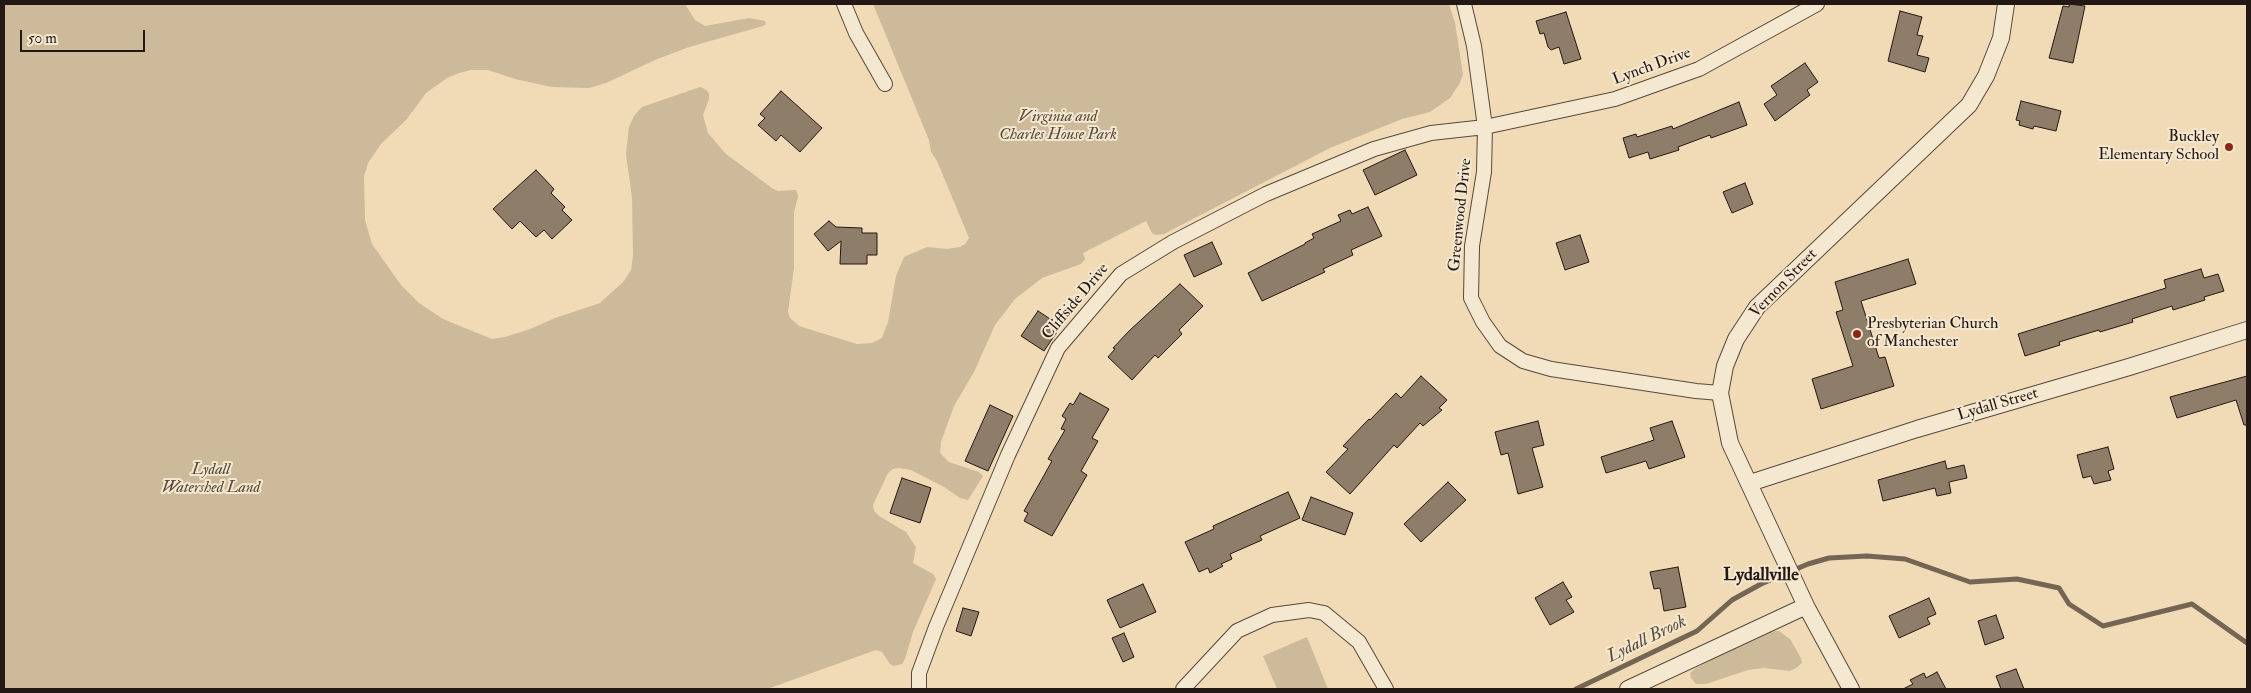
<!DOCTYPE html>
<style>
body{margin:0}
#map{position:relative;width:2251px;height:693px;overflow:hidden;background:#f0dbb6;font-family:"IM FELL Double Pica",serif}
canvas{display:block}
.frame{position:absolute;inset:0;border:5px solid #241814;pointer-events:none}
.scale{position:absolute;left:20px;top:30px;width:125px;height:22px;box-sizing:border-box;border:2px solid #241814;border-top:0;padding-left:6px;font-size:15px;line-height:18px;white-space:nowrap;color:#241814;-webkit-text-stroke:4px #f5e8d0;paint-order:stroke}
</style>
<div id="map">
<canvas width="2251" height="693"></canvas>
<div class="frame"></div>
<div class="scale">50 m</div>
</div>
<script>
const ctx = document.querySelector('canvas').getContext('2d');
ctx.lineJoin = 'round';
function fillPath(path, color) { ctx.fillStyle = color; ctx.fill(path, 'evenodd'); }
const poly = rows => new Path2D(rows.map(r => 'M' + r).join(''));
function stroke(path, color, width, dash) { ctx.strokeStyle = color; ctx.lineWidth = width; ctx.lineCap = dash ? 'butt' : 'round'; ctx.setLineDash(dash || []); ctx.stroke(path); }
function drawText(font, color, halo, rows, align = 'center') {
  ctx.font = font + ' "IM FELL Double Pica",serif'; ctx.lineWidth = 4; ctx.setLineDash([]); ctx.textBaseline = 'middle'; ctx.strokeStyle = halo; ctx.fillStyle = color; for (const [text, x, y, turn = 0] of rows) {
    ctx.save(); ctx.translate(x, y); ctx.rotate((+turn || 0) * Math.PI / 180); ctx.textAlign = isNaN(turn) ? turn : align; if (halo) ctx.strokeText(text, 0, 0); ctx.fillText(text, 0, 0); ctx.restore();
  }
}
const green = poly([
 [4,4,685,4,695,20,705,26,749,18,765,21,766,24,763,26,689,47,655,60,606,83,589,88,552,87,515,79,488,70,471,70,459,73,447,78,426,93,407,119,381,144,368,163,364,176,365,220,372,244,401,285,419,303,443,319,492,339,505,337,530,329,555,318,600,303,624,281,631,270,633,256,632,198,626,154,629,127,634,116,642,107,700,87,705,89,709,93,709,99,703,115,708,133,726,154,772,188,778,191,796,190,798,196,794,213,794,268,788,312,790,318,799,326,857,344,872,343,882,338,888,322,896,276,904,257,927,247,947,249,960,247,965,244,969,238,937,161,931,152,929,140,873,4,1449,4,1455,23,1463,74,1460,83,1450,98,1430,112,1402,119,1330,148,1164,234,1156,235,1152,233,1146,221,1083,253,1085,259,1081,264,1042,278,1015,299,995,325,974,372,954,406,941,442,940,453,949,462,979,472,983,476,968,500,960,498,944,487,911,470,899,468,893,469,888,473,873,505,874,511,879,516,906,532,916,547,913,563,933,574,936,579,913,632,905,659,902,664,893,666,890,664,882,652,876,650,767,689,4,689],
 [1775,631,1779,631,1790,639,1801,658,1802,663,1796,668,1790,671,1764,668,1748,670,1706,684,1696,684,1691,678,1690,673,1696,668,1754,637],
 [1307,637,1328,689,1277,689,1263,656]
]);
const stream = poly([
 [1576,689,1697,631,1732,600,1761,584,1808,564,1829,558,1867,556,1905,559,1970,582,2017,579,2059,588,2069,604,2103,626,2192,604,2247,643]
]);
const building = poly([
 [2069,4,2085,6,2073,63,2049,58,2063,6,2069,7,2069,4],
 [1900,11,1922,17,1917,35,1923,36,1917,55,1929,58,1925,72,1888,61,1900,11],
 [1566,12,1581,59,1564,64,1559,47,1551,50,1548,47,1544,33,1540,34,1536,21,1566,12],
 [1805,63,1818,82,1807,90,1810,95,1775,121,1764,104,1777,95,1771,86,1805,63],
 [781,91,822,128,800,152,781,135,776,141,758,125,765,118,760,114,781,91],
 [2021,101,2061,111,2056,131,2034,126,2033,129,2019,125,2020,121,2016,120,2021,101],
 [1739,102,1747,125,1711,138,1710,135,1678,147,1679,150,1650,159,1648,152,1629,158,1623,138,1636,134,1637,137,1672,126,1673,129,1739,102],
 [1405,150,1417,175,1375,195,1363,170,1405,150],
 [536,170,554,189,551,193,565,207,562,210,572,220,552,239,544,230,536,237,520,221,512,229,493,209,536,170],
 [1745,183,1753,204,1732,213,1723,192,1745,183],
 [1368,207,1382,236,1351,250,1353,255,1323,269,1325,272,1262,301,1248,273,1305,244,1305,243,1314,238,1312,234,1341,221,1338,215,1350,210,1352,214,1368,207],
 [829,221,836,227,862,228,862,233,877,233,877,255,867,255,867,264,840,264,841,241,828,251,814,234,829,221],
 [1580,235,1589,262,1565,270,1556,243,1580,235],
 [1212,242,1222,264,1194,277,1184,255,1212,242],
 [1908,259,1916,284,1861,301,1879,358,1885,357,1894,386,1821,409,1812,379,1853,366,1836,312,1843,310,1835,282,1908,259],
 [2201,269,2204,278,2218,274,2224,291,2204,297,2205,300,2173,310,2172,306,2132,319,2133,322,2100,332,2099,330,2059,342,2060,345,2025,356,2018,334,2166,288,2164,280,2201,269],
 [1180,284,1203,306,1179,330,1182,334,1158,358,1155,355,1132,380,1108,357,1115,349,1113,348,1129,331,1180,284],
 [1038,311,1061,326,1044,351,1021,336,1038,311],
 [1421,376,1447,400,1439,408,1442,410,1423,426,1420,423,1397,448,1394,445,1350,494,1326,472,1348,449,1343,446,1369,419,1370,420,1396,393,1401,398,1421,376],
 [2247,376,2247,425,2244,425,2236,400,2177,418,2170,397,2247,376],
 [1080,393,1109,409,1092,438,1098,441,1081,471,1087,475,1052,536,1024,521,1028,513,1024,511,1052,461,1048,459,1065,430,1061,429,1066,419,1062,416,1070,403,1073,405,1080,393],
 [990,405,1013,416,988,471,965,461,990,405],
 [1538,421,1544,445,1532,448,1543,487,1518,494,1508,453,1501,455,1495,432,1538,421],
 [1672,421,1685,457,1649,469,1646,461,1606,473,1601,457,1654,440,1650,428,1672,421],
 [2108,447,2114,469,2108,471,2111,480,2094,484,2091,476,2083,478,2077,455,2108,447],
 [1945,461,1947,469,1964,465,1967,478,1949,482,1951,493,1937,496,1935,488,1883,501,1878,480,1945,461],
 [902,478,931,488,920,523,890,513,902,478],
 [1448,482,1466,500,1421,542,1404,524,1448,482],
 [1288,492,1300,518,1260,536,1262,540,1230,554,1232,559,1221,564,1223,566,1210,573,1208,568,1199,572,1185,542,1214,529,1213,526,1288,492],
 [1311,497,1353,513,1345,535,1302,520,1311,497],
 [1678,567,1686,607,1664,611,1660,588,1654,589,1650,572,1678,567],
 [1563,582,1572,597,1566,600,1574,612,1550,625,1535,598,1563,582],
 [1143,584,1156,612,1120,628,1107,600,1143,584],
 [1929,598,1936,614,1927,618,1930,624,1899,638,1889,616,1929,598],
 [963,608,979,612,971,636,956,631,963,608],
 [1996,615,2004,638,1985,645,1978,621,1996,615],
 [1124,633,1134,657,1123,662,1112,638,1124,633],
 [2016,669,2024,689,2001,689,1996,676,2016,669],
 [1937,672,1946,689,1903,689,1913,684,1910,680,1924,673,1926,678,1937,672]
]);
const minor = poly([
 [844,4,856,33,885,84],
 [1464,4,1474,46,1485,127,1484,172,1472,246,1471,298,1483,322,1500,346,1523,361,1551,369,1696,391,1720,393],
 [919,689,919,673,936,627,1008,455,1058,348,1121,274,1173,242,1266,194,1374,149,1431,133,1485,127,1615,99,1699,69,1817,4],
 [1183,689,1237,631,1272,615,1309,610,1324,613,1359,642,1386,689]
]);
const tertiary = poly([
 [1750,483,1917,429,2129,367,2247,330],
 [1628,689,1806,606],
 [1851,689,1806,606,1730,443,1720,393,1725,366,1736,339,1757,307,1969,105,1986,76,2001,38,2006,4]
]);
const markers = [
 [2229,147,5,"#8f2418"],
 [1857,334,5,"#8f2418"]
];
const streetNames = [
 ["Lynch Drive",1652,67,-20],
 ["Greenwood Drive",1461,215,-84],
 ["Vernon Street",1784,284,-46],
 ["Cliffside Drive",1076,302,-50],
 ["Lydall Street",1998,405,-16]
];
const parkNames = [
 ["Virginia and",1058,118],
 ["Charles House Park",1058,136],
 ["Lydall",211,471],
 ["Watershed Land",211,489]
];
const poiNames = [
 ["Buckley",2219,138],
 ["Elementary School",2219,156],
 ["Presbyterian Church",1867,325,"left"],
 ["of Manchester",1867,343,"left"]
];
const neighbourhoodNames = [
 ["Lydallville",1761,576]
];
const waterNames = [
 ["Lydall Brook",1647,640,-26]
];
fillPath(green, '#cdba9a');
stroke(stream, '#756554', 5);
fillPath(building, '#8e7d68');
stroke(building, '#241814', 1);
stroke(minor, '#57493c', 16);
stroke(tertiary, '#57493c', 18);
stroke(minor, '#f5e8d0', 14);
stroke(tertiary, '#f5e8d0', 16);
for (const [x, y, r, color] of markers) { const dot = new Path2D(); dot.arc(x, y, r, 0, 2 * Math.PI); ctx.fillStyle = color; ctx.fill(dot); stroke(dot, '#f5e8d0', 2); }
drawText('16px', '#241814', '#f5e8d0', streetNames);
drawText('italic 16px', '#57493c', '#f5e8d0', parkNames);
drawText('16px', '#241814', '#f5e8d0', poiNames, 'right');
drawText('bold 18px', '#241814', '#f5e8d0', neighbourhoodNames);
drawText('italic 18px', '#5a4c3f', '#f5e8d0', waterNames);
</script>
